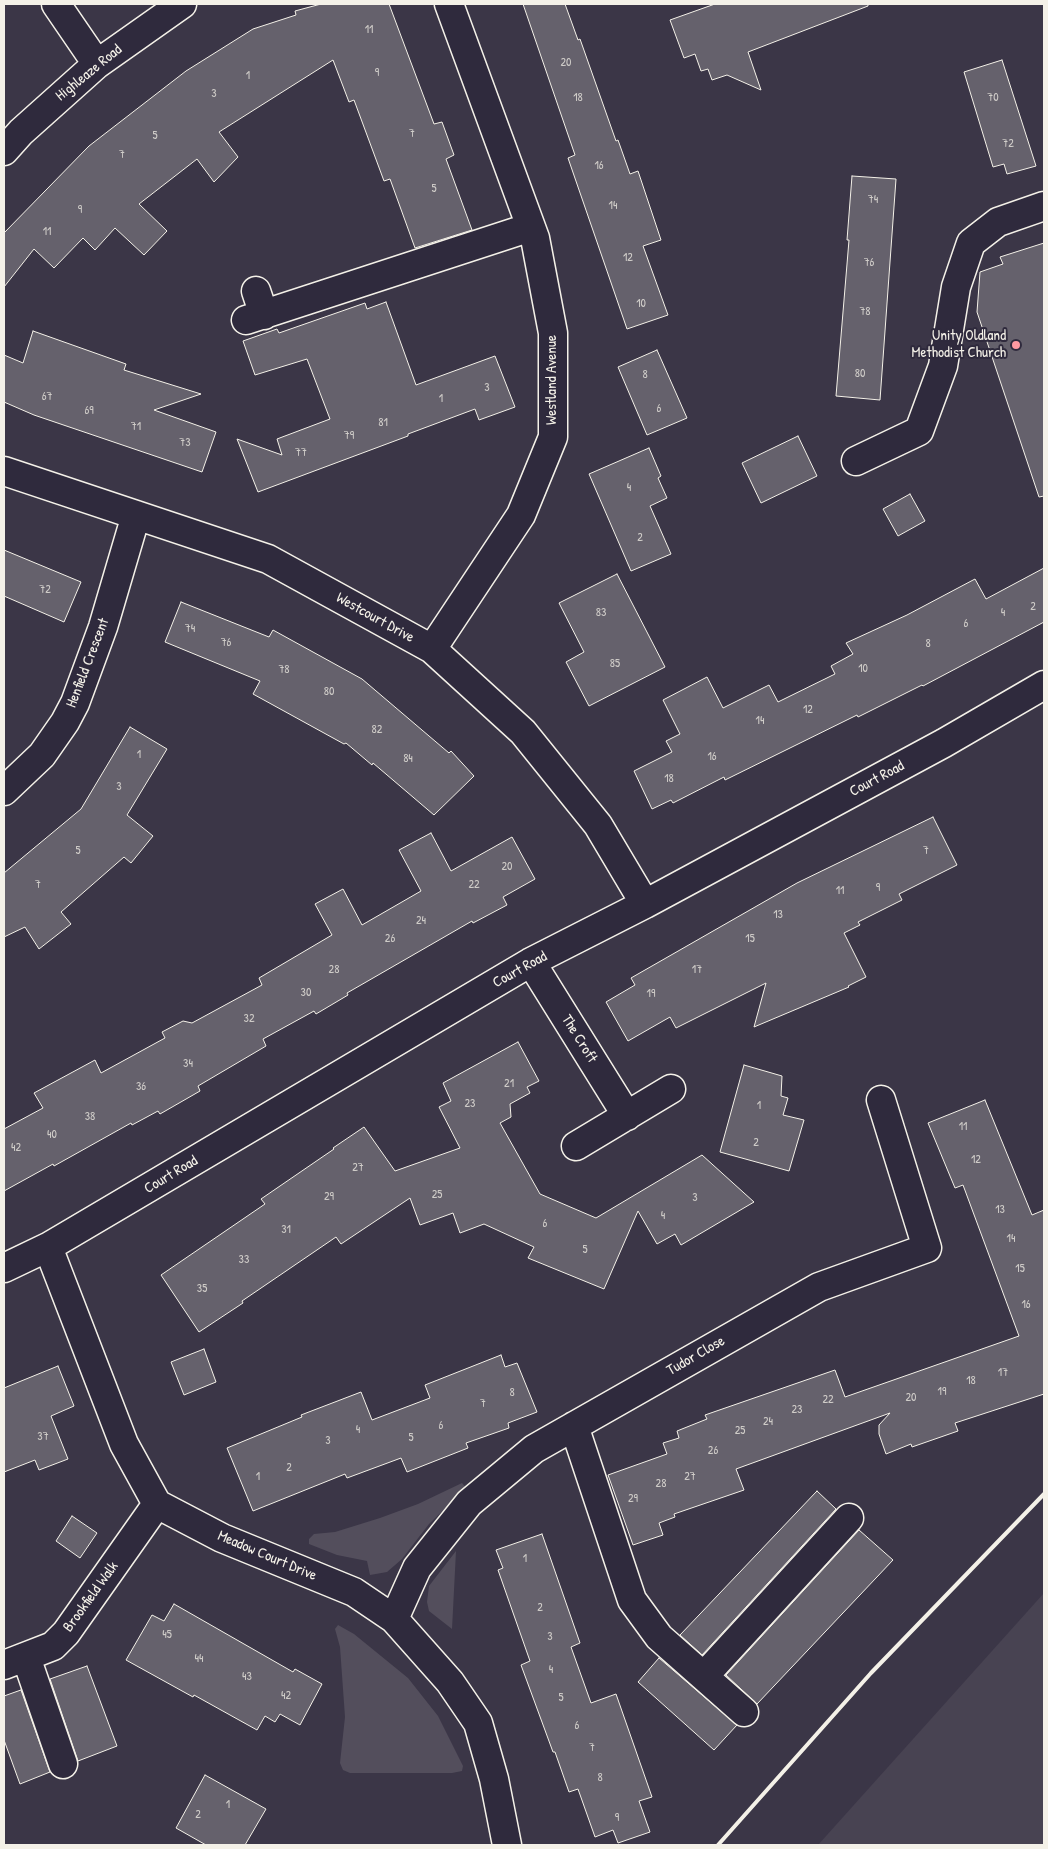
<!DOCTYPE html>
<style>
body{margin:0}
#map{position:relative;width:1048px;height:1849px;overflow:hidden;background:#3b3647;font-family:"Patrick Hand",sans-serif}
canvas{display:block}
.frame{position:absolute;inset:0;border:5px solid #f4f1e8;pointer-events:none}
</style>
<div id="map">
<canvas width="1048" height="1849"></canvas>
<div class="frame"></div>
</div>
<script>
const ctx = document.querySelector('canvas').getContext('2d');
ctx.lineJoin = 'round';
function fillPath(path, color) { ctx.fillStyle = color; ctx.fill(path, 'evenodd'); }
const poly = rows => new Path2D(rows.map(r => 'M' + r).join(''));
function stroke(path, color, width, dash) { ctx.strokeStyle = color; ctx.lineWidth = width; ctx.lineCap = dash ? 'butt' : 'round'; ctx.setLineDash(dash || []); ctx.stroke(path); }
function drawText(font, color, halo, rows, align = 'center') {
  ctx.font = font + ' "Patrick Hand",sans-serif'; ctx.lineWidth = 4; ctx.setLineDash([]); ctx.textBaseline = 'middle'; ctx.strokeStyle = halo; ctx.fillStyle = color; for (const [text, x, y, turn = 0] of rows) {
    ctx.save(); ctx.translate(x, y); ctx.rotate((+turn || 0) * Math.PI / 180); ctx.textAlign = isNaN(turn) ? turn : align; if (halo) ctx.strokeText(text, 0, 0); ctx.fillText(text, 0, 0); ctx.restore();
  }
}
const built = poly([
 [1044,1593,1044,1845,818,1845]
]);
const green = poly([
 [462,1483,466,1488,429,1524,402,1559,387,1572,370,1575,367,1561,337,1555,309,1544,309,1539,314,1534,335,1532,380,1518,418,1504],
 [456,1551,452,1629,429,1611,427,1602,429,1586],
 [338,1625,354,1634,408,1678,438,1716,463,1766,462,1771,452,1773,350,1773,343,1770,340,1763,345,1717,340,1647,335,1629]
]);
const building = poly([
 [321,4,389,4,434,124,442,122,454,155,446,159,472,230,415,248,390,179,384,181,354,100,349,102,333,60,219,132,238,157,214,182,197,159,139,204,167,231,144,255,115,228,95,250,83,238,54,268,34,249,4,287,4,233,89,146,186,71,253,29,296,15,295,11,321,4],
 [523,4,565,4,578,40,580,39,616,141,618,140,630,174,638,171,661,240,643,246,668,315,627,329,568,158,575,155,523,4],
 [715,4,868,4,868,6,748,52,761,90,727,75,712,80,708,69,701,71,695,54,684,58,670,20,715,4],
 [1002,60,1036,166,1007,174,1004,164,993,167,964,72,1002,60],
 [852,176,896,179,880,400,836,396,849,240,847,240,852,176],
 [1044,243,1044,496,1039,497,977,312,980,272,1003,264,1000,257,1044,243],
 [386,302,416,385,495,356,515,407,479,420,475,409,408,434,408,436,258,492,237,439,282,455,277,439,330,419,307,359,255,375,243,341,277,329,279,333,365,303,367,309,386,302],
 [33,331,126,364,124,370,201,394,154,410,216,432,202,472,34,415,4,402,4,355,23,363,33,331],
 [657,350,687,418,647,435,618,367,657,350],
 [798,436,817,476,761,503,742,463,798,436],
 [649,448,661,476,658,478,667,498,650,506,671,554,631,571,589,474,649,448],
 [910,494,925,521,898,536,883,509,910,494],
 [4,550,81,582,64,622,4,596,4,550],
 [1044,568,1044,622,923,686,922,685,858,717,857,715,725,780,724,777,673,803,671,800,652,809,634,771,672,752,666,741,680,734,663,700,707,677,723,708,769,685,778,702,835,674,831,666,853,654,846,643,907,615,975,579,986,599,1044,568],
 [617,574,665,667,589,706,566,662,584,652,559,603,617,574],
 [181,602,269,637,273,630,362,679,449,753,451,751,474,776,434,815,373,763,372,765,346,743,344,744,253,694,260,681,165,642,181,602],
 [130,727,167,749,127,815,153,836,131,863,124,857,61,912,71,924,39,949,25,927,4,937,4,873,81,809,130,727],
 [933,817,957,865,899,894,902,900,858,922,860,925,844,933,866,977,848,986,849,987,754,1027,766,983,676,1028,670,1017,628,1041,606,1002,635,985,631,978,797,883,933,817],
 [431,833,451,871,512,837,535,879,503,897,507,905,473,923,472,921,347,993,348,995,316,1014,314,1011,263,1039,266,1046,198,1086,200,1091,160,1114,158,1111,132,1125,131,1123,54,1166,53,1164,4,1191,4,1129,43,1108,34,1093,95,1060,101,1073,165,1038,162,1032,183,1021,192,1023,262,985,259,978,332,935,315,904,343,889,362,925,421,891,399,850,431,833],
 [518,1042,539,1081,527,1087,530,1093,510,1104,511,1117,500,1123,540,1194,596,1218,702,1155,754,1202,681,1245,675,1234,657,1244,638,1211,604,1289,528,1258,534,1247,484,1224,460,1233,453,1213,420,1225,410,1198,341,1244,336,1237,242,1301,243,1303,199,1332,161,1275,265,1204,261,1199,334,1149,333,1148,364,1127,395,1171,460,1148,439,1107,451,1101,443,1083,518,1042],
 [744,1065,782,1076,781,1096,788,1098,783,1115,804,1120,789,1171,720,1152,744,1065],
 [985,1100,1032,1215,1044,1210,1044,1394,955,1423,958,1431,912,1447,911,1444,886,1454,879,1434,879,1425,890,1413,736,1469,744,1490,674,1514,675,1517,659,1523,663,1535,633,1545,608,1475,667,1454,663,1443,679,1438,677,1431,707,1419,705,1415,835,1370,845,1397,1019,1336,963,1185,955,1188,928,1123,985,1100],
 [204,1349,216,1382,184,1395,171,1362,204,1349],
 [501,1355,505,1367,517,1363,537,1412,508,1423,509,1428,466,1443,468,1448,407,1472,401,1458,347,1478,345,1474,253,1511,227,1448,302,1417,301,1415,361,1392,372,1420,430,1398,425,1385,501,1355],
 [58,1366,74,1406,51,1416,68,1459,39,1470,35,1460,4,1472,4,1388,58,1366],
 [817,1491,836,1509,702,1655,680,1635,817,1491],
 [72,1516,97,1533,80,1558,56,1541,72,1516],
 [859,1530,893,1560,757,1704,726,1675,859,1530],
 [542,1534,580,1643,571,1647,591,1703,616,1694,652,1797,639,1801,650,1832,618,1843,613,1830,595,1837,578,1789,569,1792,555,1752,553,1752,521,1665,530,1661,498,1570,503,1568,496,1550,542,1534],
 [174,1604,293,1672,295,1669,322,1684,300,1725,280,1714,275,1722,265,1716,257,1730,194,1695,193,1697,126,1660,152,1615,164,1621,174,1604],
 [659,1658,737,1725,714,1750,638,1682,659,1658],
 [87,1666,117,1746,78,1761,50,1679,87,1666],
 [21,1690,50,1772,20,1784,4,1740,4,1696,21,1690],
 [205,1775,266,1809,245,1845,206,1845,176,1828,205,1775]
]);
const minor = poly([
 [56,4,97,64],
 [4,151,21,132,97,64,182,4],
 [256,291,264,315],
 [246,320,531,227],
 [856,461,919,431,943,366,956,287,971,243,998,222,1044,206],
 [4,471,268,559,432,649,523,732,598,825,645,904],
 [432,649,521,515,553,437,553,333,535,238,449,4],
 [4,791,42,755,65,722,75,703,103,627,136,515],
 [531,962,627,1116],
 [576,1146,671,1089],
 [48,1247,124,1444,157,1504,222,1538,354,1592,394,1619,450,1682,478,1723,494,1779,507,1845],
 [4,1268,48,1247,531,962,645,904,944,743,1044,685],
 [574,1426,632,1600,659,1637,744,1712],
 [394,1619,417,1568,469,1503,534,1449,819,1287,927,1248,881,1100],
 [26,1657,63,1764],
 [4,1665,53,1646,66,1633,157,1504],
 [704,1676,849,1518]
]);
const rail = poly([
 [718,1845,871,1673,1044,1494]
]);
const markers = [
 [1016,345,5,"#ff9aa2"]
];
const numberNames = [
 ["11",369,30],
 ["20",566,63],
 ["9",377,73],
 ["1",248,76],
 ["3",214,94],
 ["18",578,98],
 ["70",993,98],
 ["7",412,134],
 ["5",155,136],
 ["72",1008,144],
 ["7",122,155],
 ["16",599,166],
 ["5",434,189],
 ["74",873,200],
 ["14",613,206],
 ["9",80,210],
 ["11",47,232],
 ["12",628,258],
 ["76",869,263],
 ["10",641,304],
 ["78",865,312],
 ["80",860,374],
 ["8",645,375],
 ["3",487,388],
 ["67",47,397],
 ["1",441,399],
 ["6",659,409],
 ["69",89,411],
 ["81",383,423],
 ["71",136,427],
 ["79",349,436],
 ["73",185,443],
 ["77",301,453],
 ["4",629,488],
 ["2",640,538],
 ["72",45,590],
 ["2",1033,607],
 ["83",601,613],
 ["4",1003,613],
 ["6",966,624],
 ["74",190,629],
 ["76",226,643],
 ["8",928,644],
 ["85",615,664],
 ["10",863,669],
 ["78",284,670],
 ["80",329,692],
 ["12",808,710],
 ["14",760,721],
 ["82",377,730],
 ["1",139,755],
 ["16",712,757],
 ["84",408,759],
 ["18",669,779],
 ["3",119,787],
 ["5",78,851],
 ["7",926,851],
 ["20",507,867],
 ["7",38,885],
 ["22",474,885],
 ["9",878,888],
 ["11",840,891],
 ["13",778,915],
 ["24",421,921],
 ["26",390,939],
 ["15",750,939],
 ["28",334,970],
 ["17",697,970],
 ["30",306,993],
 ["19",651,994],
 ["32",249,1019],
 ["34",188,1064],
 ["21",509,1084],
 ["36",141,1087],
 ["23",470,1104],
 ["1",759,1106],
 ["38",90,1117],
 ["11",963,1127],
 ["40",52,1135],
 ["2",756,1143],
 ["42",16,1148],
 ["12",976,1160],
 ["27",358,1168],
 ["25",437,1195],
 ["29",329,1197],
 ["3",695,1198],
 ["13",1000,1210],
 ["4",663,1216],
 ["6",545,1224],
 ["31",286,1230],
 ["14",1011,1239],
 ["5",585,1250],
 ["33",244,1260],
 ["15",1020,1269],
 ["35",202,1289],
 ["16",1026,1305],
 ["17",1003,1373],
 ["18",971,1381],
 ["19",942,1392],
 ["8",512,1393],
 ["20",911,1398],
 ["22",828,1400],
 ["7",483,1404],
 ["23",797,1410],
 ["24",768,1422],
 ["6",441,1426],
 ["4",358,1430],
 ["25",740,1431],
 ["37",43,1437],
 ["5",411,1438],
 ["3",328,1441],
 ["26",713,1451],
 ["2",289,1468],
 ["1",258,1477],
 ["27",690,1477],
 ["28",661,1484],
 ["29",633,1499],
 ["1",525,1559],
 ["2",540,1608],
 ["45",167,1635],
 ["3",550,1637],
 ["44",199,1659],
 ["4",551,1670],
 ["43",247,1677],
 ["42",286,1696],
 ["5",561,1698],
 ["6",577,1726],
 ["7",592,1748],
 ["8",600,1778],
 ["1",228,1805],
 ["2",198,1815],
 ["9",617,1818]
];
const streetNames = [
 ["Highleaze Road",89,73,-39],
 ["Westland Avenue",552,380,-90],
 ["Westcourt Drive",375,618,29],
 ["Henfield Crescent",88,663,-69],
 ["Court Road",877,779,-28],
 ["Court Road",520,970,-29],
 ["The Croft",579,1039,58],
 ["Court Road",171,1175,-31],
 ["Tudor Close",696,1356,-30],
 ["Meadow Court Drive",267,1556,23],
 ["Brookfield Walk",91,1597,-54]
];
const poiNames = [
 ["Unity Oldland",1006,336],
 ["Methodist Church",1006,353]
];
fillPath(built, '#484352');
fillPath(green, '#534e5c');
fillPath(building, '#65616c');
stroke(building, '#f4f1e8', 1);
stroke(minor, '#f4f1e8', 31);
stroke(minor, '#2f2a3d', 28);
stroke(rail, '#f4f1e8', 4);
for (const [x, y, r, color] of markers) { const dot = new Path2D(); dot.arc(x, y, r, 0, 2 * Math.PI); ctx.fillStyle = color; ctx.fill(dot); stroke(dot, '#2f2a3d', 2); }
drawText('12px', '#d0cdc9', null, numberNames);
drawText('15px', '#f4f1e8', '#2f2a3d', streetNames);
drawText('15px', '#f4f1e8', '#2f2a3d', poiNames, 'right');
</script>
